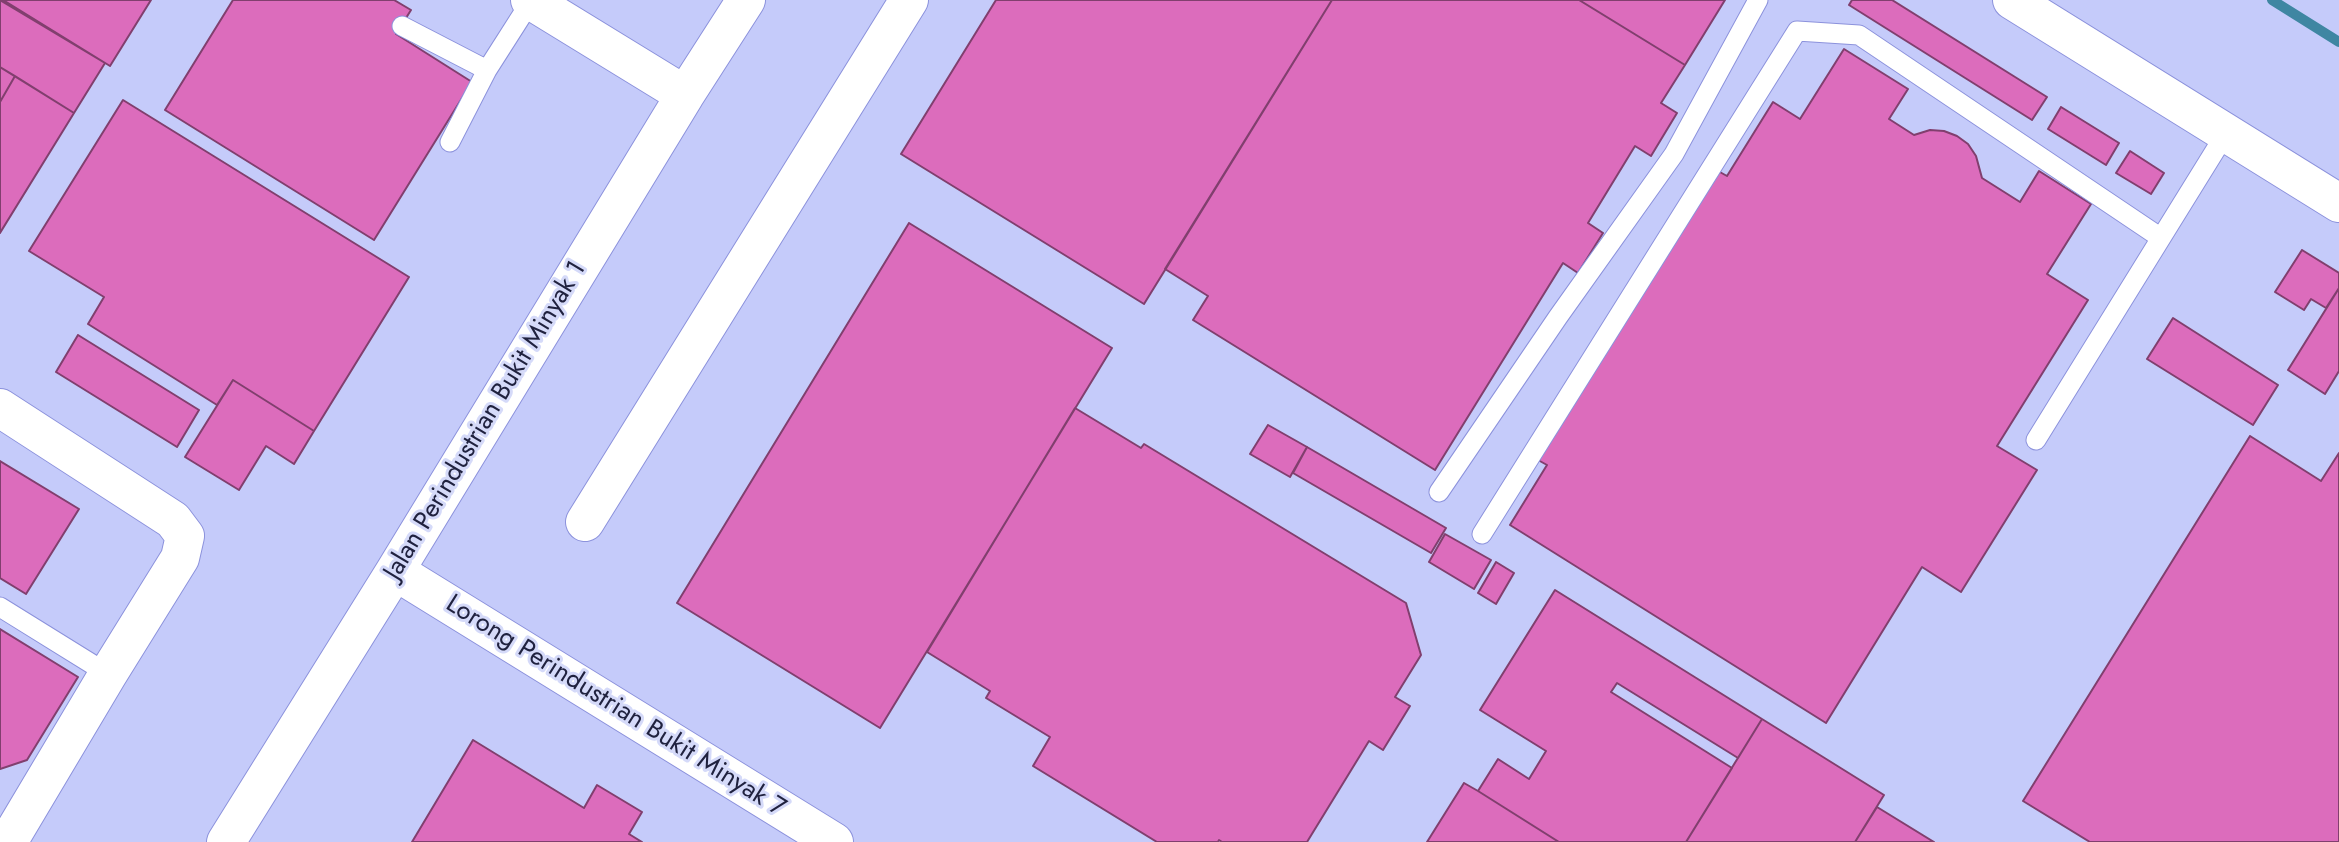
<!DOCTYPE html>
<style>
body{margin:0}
canvas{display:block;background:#c5cbfa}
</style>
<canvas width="2339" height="842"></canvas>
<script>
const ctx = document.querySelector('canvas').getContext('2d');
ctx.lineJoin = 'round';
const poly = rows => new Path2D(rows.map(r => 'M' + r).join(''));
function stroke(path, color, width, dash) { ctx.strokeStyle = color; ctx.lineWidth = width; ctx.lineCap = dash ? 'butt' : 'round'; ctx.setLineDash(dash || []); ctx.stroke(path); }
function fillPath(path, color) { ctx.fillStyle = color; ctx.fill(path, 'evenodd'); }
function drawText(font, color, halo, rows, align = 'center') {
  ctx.font = font + ' Jost,sans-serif'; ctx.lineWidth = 6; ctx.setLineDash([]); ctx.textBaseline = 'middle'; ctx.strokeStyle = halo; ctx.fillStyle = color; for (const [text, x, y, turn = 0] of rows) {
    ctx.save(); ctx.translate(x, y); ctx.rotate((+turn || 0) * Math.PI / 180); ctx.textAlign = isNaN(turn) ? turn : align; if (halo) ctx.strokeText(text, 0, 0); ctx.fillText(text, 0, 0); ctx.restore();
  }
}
const stream = poly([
 [2272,0,2339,42]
]);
const building = poly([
 [0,0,105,63,74,113,0,67,0,0],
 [3,0,151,0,110,66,3,0],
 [233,0,394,0,411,10,396,34,472,82,374,240,165,110,233,0],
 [996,0,1332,0,1144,304,901,154,996,0],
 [1332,0,1579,0,1685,65,1661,103,1677,113,1651,156,1635,146,1588,223,1603,233,1578,273,1563,263,1435,470,1193,320,1208,296,1165,269,1332,0],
 [1579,0,1725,0,1685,65,1579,0],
 [1852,0,1892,0,2047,97,2032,120,1849,5,1852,0],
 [1844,49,1908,89,1889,119,1914,135,1930,130,1944,131,1957,136,1968,144,1976,156,1982,178,2020,202,2039,171,2091,204,2047,274,2088,300,1997,446,2037,470,1961,592,1922,567,1826,723,1510,525,1547,465,1538,460,1718,171,1727,176,1773,102,1800,119,1844,49],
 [0,67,15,76,0,102,0,67],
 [15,76,74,113,0,233,0,102,15,76],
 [123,100,409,277,314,431,233,380,217,405,88,324,104,297,29,251,123,100],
 [2061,107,2119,143,2106,165,2048,129,2061,107],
 [2130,151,2164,173,2151,194,2116,173,2130,151],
 [909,223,1112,348,880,728,677,603,909,223],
 [2302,250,2339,273,2339,288,2326,308,2311,299,2304,310,2275,292,2302,250],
 [2339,288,2339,371,2325,394,2288,370,2339,288],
 [2173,318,2278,385,2253,425,2147,359,2173,318],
 [78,335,199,410,177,447,56,372,78,335],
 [233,380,314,431,294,464,266,446,239,490,185,457,233,380],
 [1075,408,1141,448,1144,444,1406,603,1421,655,1395,697,1410,706,1383,750,1369,741,1307,842,1222,842,1219,840,1218,842,1157,842,1033,766,1050,737,986,698,990,691,927,652,1075,408],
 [1268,425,1307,447,1290,477,1250,454,1268,425],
 [2250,436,2321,481,2339,453,2339,842,2090,842,2023,801,2250,436],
 [1307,447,1446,528,1431,553,1293,473,1307,447],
 [0,461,79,509,26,594,0,578,0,461],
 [1445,534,1491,560,1474,589,1429,562,1445,534],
 [1496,562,1514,573,1496,604,1478,593,1496,562],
 [1555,590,1762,719,1738,758,1617,683,1611,692,1732,768,1686,842,1559,842,1478,791,1498,759,1529,779,1546,751,1480,710,1555,590],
 [0,629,78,677,27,760,0,769,0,629],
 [1762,719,1884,795,1855,842,1686,842,1762,719],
 [473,740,584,808,597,785,642,812,629,834,642,842,412,842,473,740],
 [1464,783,1478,791,1559,842,1427,842,1464,783],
 [1877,807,1934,842,1855,842,1877,807]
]);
const service = poly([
 [402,26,487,70],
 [450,142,487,70,531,1],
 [2161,238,2226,133],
 [1439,492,1558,317,1674,154,1758,0],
 [1482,534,1797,31,1859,35,2161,238,2036,440],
 [0,607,108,674]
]);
const minor = poly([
 [530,0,685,95],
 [2012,0,2339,203],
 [0,408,173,520,185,536,180,558,108,674,8,842],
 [585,522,909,0],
 [395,571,834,842],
 [226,842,395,571,685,95,746,0]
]);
const streetNames = [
 ["Jalan Perindustrian Bukit Minyak 1",486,421,-59],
 ["Lorong Perindustrian Bukit Minyak 7",615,707,32]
];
stroke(stream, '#3f86a2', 10);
fillPath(building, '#dc6cbc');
stroke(building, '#813f6e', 2);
stroke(service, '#8c92dc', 21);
stroke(minor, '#8c92dc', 40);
stroke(service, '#fff', 19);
stroke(minor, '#fff', 38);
drawText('26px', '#20223f', '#d5daf9', streetNames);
</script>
